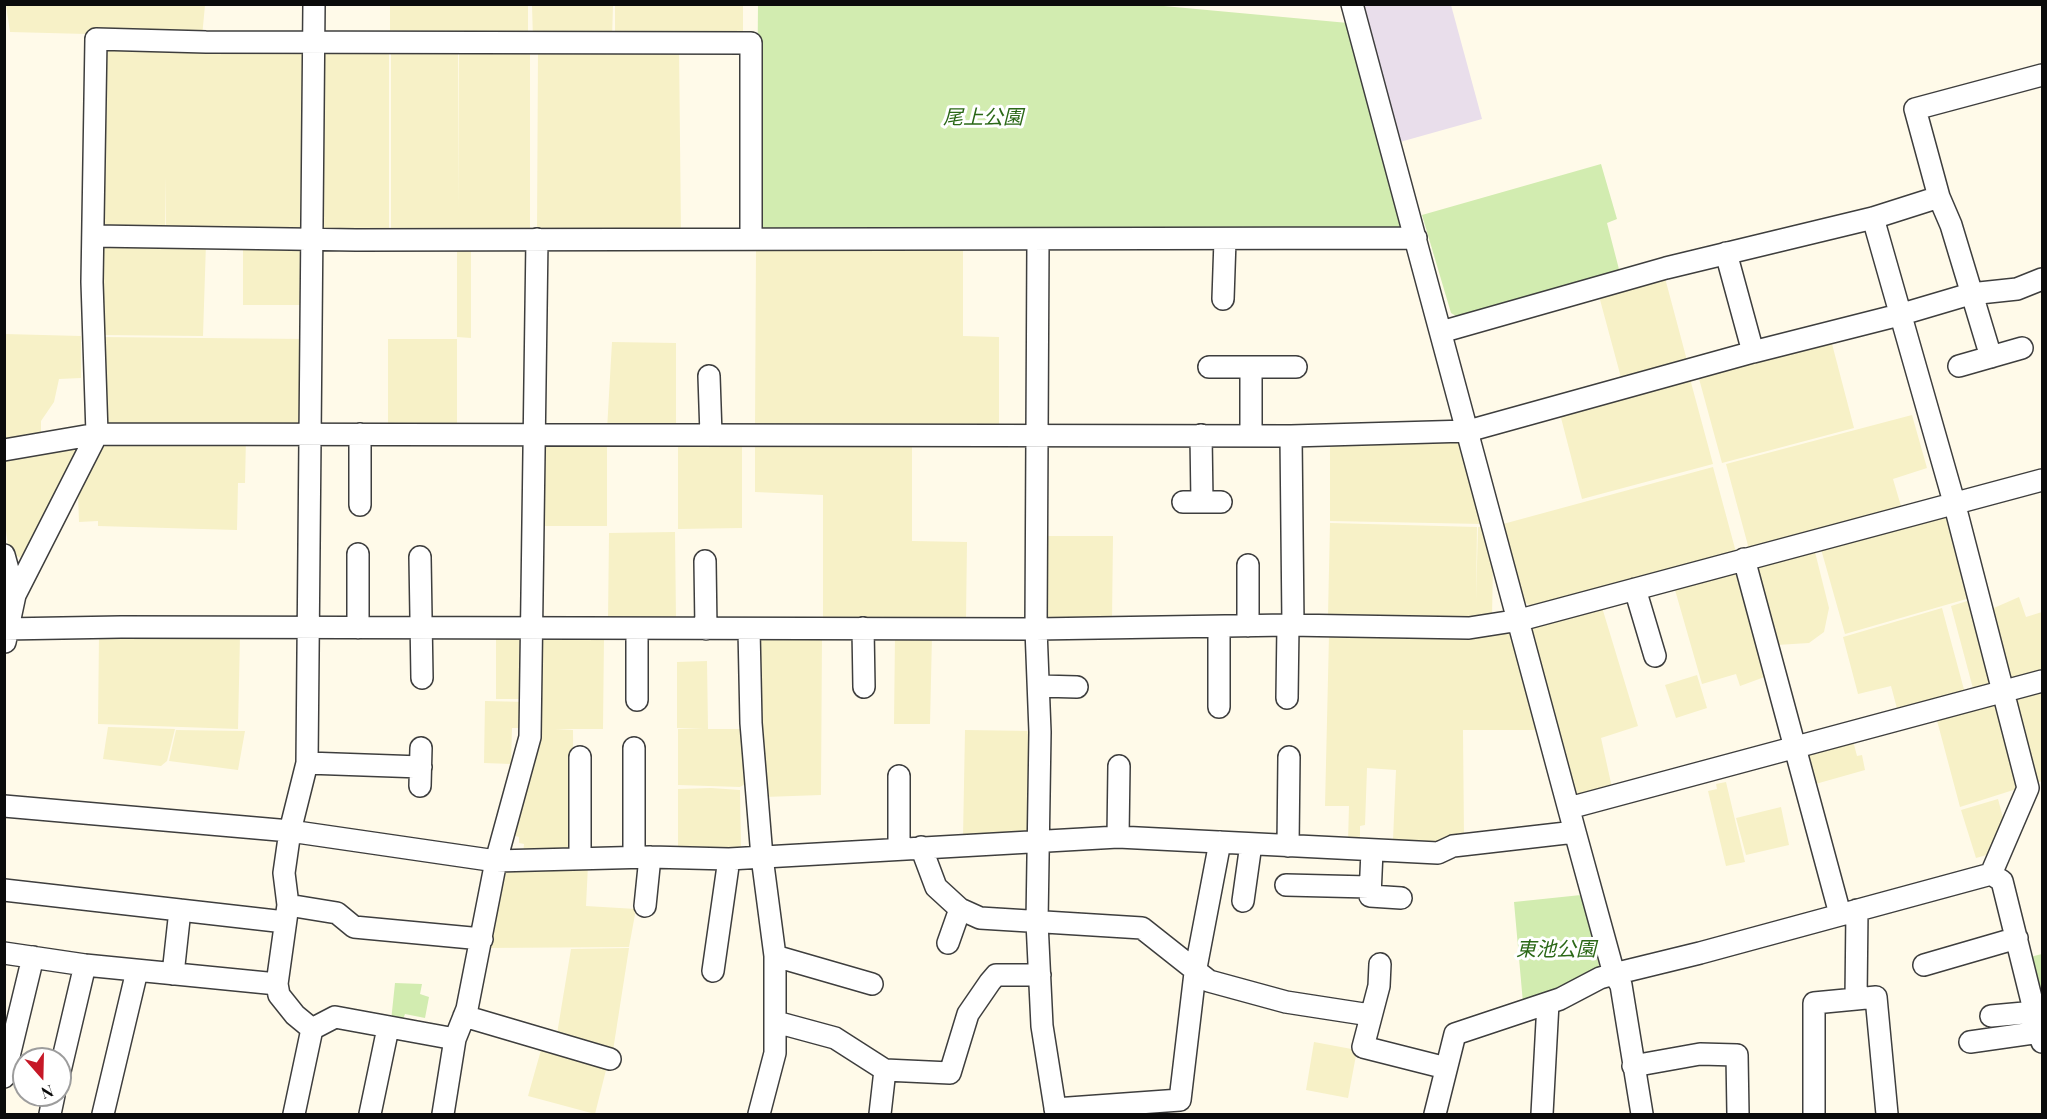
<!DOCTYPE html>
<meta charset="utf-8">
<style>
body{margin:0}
#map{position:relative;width:2047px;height:1119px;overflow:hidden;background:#fffae9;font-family:"Playfair Display",serif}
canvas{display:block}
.frame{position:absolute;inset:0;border:6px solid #0b0b0b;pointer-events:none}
.north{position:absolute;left:12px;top:1047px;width:60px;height:60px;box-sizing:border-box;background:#fff;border:2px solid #9d9d9d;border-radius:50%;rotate:160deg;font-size:16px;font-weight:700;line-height:24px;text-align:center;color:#0b0b0b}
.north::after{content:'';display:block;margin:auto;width:21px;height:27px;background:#c61827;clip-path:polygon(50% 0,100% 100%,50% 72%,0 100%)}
</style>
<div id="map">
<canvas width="2047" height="1119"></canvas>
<div class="frame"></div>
<div class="north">N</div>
</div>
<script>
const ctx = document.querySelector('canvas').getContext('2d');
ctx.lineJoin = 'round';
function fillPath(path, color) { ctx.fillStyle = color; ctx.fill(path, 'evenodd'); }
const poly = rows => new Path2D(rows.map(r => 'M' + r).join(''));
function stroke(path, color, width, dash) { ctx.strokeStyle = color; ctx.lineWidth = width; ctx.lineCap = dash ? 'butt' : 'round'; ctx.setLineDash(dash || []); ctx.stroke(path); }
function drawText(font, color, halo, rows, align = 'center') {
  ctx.font = font + ' "Playfair Display","Noto Sans JP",serif'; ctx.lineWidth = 6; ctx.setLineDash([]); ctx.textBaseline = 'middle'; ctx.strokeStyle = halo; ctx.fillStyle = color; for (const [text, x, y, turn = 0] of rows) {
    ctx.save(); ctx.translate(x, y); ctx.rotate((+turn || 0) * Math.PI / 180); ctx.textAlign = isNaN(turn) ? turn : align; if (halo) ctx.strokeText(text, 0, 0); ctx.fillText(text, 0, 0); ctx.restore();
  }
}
const industrial = poly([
 [1363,5,1451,5,1482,119,1400,142]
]);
const farmland = poly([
 [6,5,205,5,202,37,10,32],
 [390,5,528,5,528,39,390,38],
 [532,5,613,5,612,40,533,40],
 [615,5,743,5,743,40,615,40],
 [320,45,389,45,389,234,319,233],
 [391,45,458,46,458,210,459,46,530,46,530,235,391,234],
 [305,46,306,236,166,233,166,176,165,233,98,231,98,47],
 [538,47,679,48,681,234,537,234],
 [99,240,206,243,203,336,99,335],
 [243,243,306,244,307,305,243,305],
 [963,245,963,336,999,337,999,432,755,429,756,248],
 [457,247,471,247,471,338,457,337],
 [1665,278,1689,368,1623,385,1599,296],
 [5,334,81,336,81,378,59,379,54,402,41,421,41,435,5,443],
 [99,337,306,339,304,430,107,428],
 [388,339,457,339,457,429,388,427],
 [1831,340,1854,428,1722,463,1698,375],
 [612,342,676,343,676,431,607,430],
 [1689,375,1713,464,1582,499,1559,410],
 [1912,415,1927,468,1893,479,1903,513,1750,553,1726,464],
 [1459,435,1483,524,1330,521,1330,440],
 [246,438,245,483,238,483,237,530,98,526,98,521,79,522,78,494,98,440],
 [82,439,27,560,9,553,5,523,4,453],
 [538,439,607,439,607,526,537,526],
 [678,439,742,439,742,528,678,529],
 [912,441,912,541,967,542,966,620,823,620,823,495,755,492,755,442],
 [1713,467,1737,556,1538,610,1524,602,1503,524],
 [1948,510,1977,596,1845,634,1819,542],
 [1330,523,1477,527,1476,601,1478,527,1483,527,1493,565,1492,617,1328,615],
 [675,532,676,620,608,620,609,533],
 [1045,536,1113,536,1112,621,1045,621],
 [1813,544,1829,608,1824,632,1809,643,1777,645,1748,561],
 [1738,565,1770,675,1740,686,1736,674,1702,684,1673,583],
 [2019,597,2026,617,2042,612,2042,676,2012,684,1987,611],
 [1977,598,2000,685,1975,696,1951,606],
 [1601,604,1638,726,1601,738,1613,792,1576,800,1530,629,1533,624],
 [1942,608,1966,697,1899,716,1891,686,1858,694,1843,637],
 [1514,630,1541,730,1463,730,1464,839,1447,842,1393,840,1396,770,1367,768,1365,825,1360,826,1360,842,1348,841,1349,806,1325,806,1329,635],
 [99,635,240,635,238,729,98,724],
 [535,635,604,636,603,729,555,729,573,730,574,853,523,854,524,844,519,843,519,837,505,833],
 [895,635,932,636,930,724,894,724],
 [496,636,527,636,526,699,496,699],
 [754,636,822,636,821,795,764,797],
 [707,661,708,729,740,729,747,783,740,787,678,785,678,729,704,729,677,728,677,662],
 [1697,675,1707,708,1676,718,1665,685],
 [2042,686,2042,781,2035,784,2012,694],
 [2003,696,2026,786,1960,807,1935,713],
 [485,701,526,702,525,728,512,728,511,764,484,763],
 [108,727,175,729,167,761,161,766,103,759],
 [176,730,245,731,238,770,169,761],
 [965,730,1033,731,1031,836,963,838],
 [1852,737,1857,756,1862,755,1865,770,1812,785,1802,752],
 [1726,782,1745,862,1726,866,1708,791,1717,789,1716,784],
 [711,788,740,790,741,850,678,850,678,789],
 [1998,799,2006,829,1994,853,1976,858,1961,810],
 [1781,807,1789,845,1746,855,1736,818],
 [588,865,586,906,636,909,629,947,484,948,499,868],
 [629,948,612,1057,556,1040,571,949],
 [1314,1042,1357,1050,1348,1098,1306,1090],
 [543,1043,608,1062,595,1114,528,1096]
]);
const green = poly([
 [758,4,1142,4,1348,23,1403,229,756,233],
 [1601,164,1617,219,1607,223,1621,277,1463,320,1451,313,1422,215],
 [1581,895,1600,969,1574,983,1523,1003,1514,902],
 [2042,954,2042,1017,2026,958],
 [395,983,422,984,420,994,429,997,425,1018,405,1014,402,1022,391,1021]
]);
const minor = poly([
 [1352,4,1575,832,1614,974,1621,985,1642,1114],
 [1939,197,1951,225,1991,357],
 [1873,218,1954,502,2028,788,1991,874],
 [94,236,356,240,1416,238],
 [1038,241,1036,629,1040,732,1037,922,1042,1026,1056,1114],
 [1726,253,1753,352],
 [1223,299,1225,240],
 [1441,332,1666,268,1873,218,1939,197,1915,109,2042,75],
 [1959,366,2022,348],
 [1209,367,1296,367],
 [709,376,711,435],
 [1201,435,1202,502],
 [1251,435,1251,367],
 [1291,436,1293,625],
 [4,450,97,434,1291,436,1468,431,1753,352,1899,315,1970,294,2017,289,2042,279],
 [1183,502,1221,502],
 [360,505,360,434],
 [4,555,15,595,5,642],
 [420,557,422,678],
 [1744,559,1840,914],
 [705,561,706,629],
 [1248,565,1248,626],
 [1635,589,1655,656],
 [15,595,97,434,92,282,96,39,206,42,751,43,751,237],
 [1219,627,1219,707],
 [358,628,358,554],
 [863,628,864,687],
 [4,629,121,627,1036,629,1288,625,1469,628,1520,620,2042,480],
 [637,629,637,700],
 [749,629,751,723,762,857,775,956,775,1053,759,1114],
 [1040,686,1077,687],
 [1287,698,1288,625],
 [634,748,634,857],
 [580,757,580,858],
 [307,763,421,767],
 [899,776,899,848],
 [420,786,421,748],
 [4,806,290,831,496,861,650,857,729,859,1118,837,1438,853,1453,846,1575,832],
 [1569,808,2042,681],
 [1118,837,1119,766],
 [1288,846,1289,757],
 [921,847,936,887,960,909,980,918,1142,928,1209,981,1286,1002,1370,1015],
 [1372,851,1370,896,1401,898],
 [1286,885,1369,887],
 [4,890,285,922],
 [1243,901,1251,844],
 [288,905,337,913,354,927,482,939],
 [645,906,650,857],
 [948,943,960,909],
 [4,953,85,965,277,984],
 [775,956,872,984],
 [1380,964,1379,986,1363,1047,1446,1068],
 [1924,965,2017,938],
 [713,971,729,859],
 [173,974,180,910],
 [1856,999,1876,997,1887,1114],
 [464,1016,610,1059],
 [1991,1016,2035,1012],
 [776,1022,835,1038,885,1070,950,1073,968,1014,990,982,996,975,1040,975],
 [312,1029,335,1017,455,1039],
 [1970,1042,2040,1032],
 [1633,1066,1700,1054,1737,1055,1738,1114],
 [60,1071,85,965],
 [4,1077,33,957],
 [1055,1109,1180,1100,1195,973,1220,842],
 [50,1114,54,1095],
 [103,1114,137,971],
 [294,1114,312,1029,295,1015,279,995,277,984,288,905,284,873,290,831,307,763,314,4],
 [370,1114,388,1028],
 [443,1114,455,1039,467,1009,496,861,530,737,537,239],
 [880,1114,885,1070],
 [1435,1114,1455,1034,1560,999,1600,978,1614,974,1700,953,1991,874,2002,881,2042,1042],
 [1542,1114,1548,1003],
 [1814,1114,1814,1003,1856,999,1857,910]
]);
const parkNames = [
 ["尾上公園",983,118],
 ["東池公園",1556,950]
];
fillPath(industrial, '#e9deeb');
fillPath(farmland, '#f7f1c7');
fillPath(green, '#d2ecb0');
stroke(minor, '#3e3e3e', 24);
stroke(minor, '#fff', 21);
drawText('italic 20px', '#2b6817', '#fff', parkNames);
</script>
